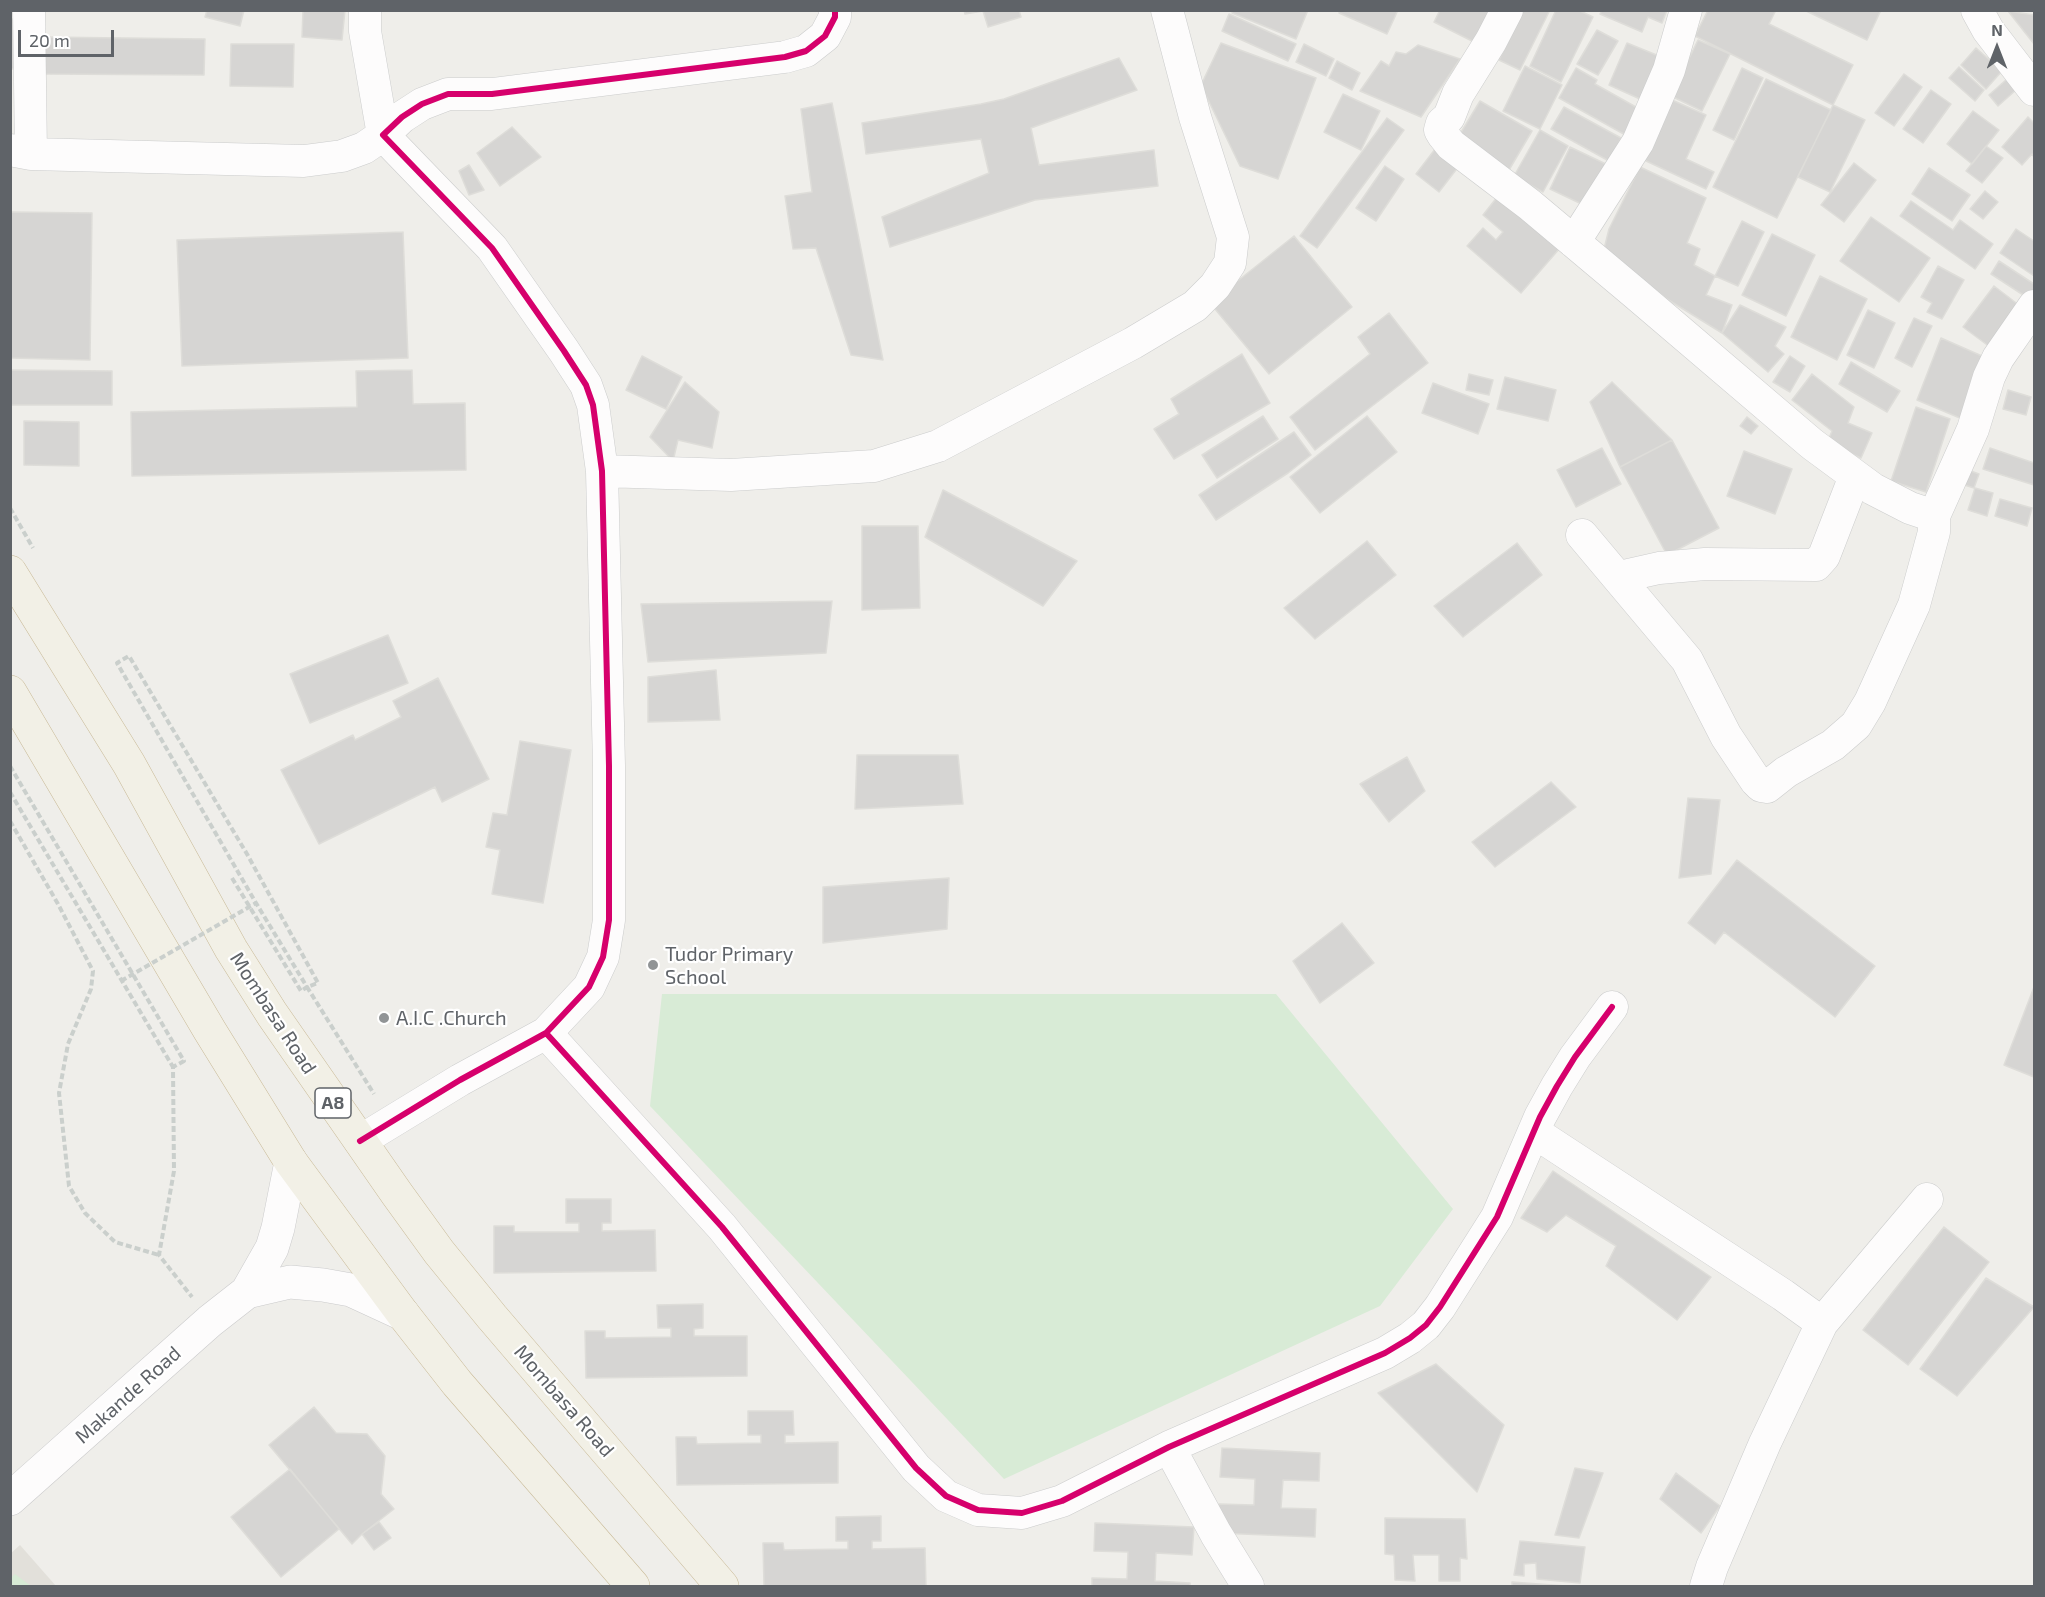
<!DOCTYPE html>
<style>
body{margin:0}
#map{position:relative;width:2045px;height:1597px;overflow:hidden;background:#efeeea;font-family:"Exo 2",sans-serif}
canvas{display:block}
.frame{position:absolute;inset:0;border:12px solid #5f6368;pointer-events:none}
.north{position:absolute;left:1967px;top:18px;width:60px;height:60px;-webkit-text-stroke:4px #fff;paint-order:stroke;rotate:0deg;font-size:16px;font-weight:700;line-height:24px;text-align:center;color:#5f6368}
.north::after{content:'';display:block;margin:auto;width:21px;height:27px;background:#5f6368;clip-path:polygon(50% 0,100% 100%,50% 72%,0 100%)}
.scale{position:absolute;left:18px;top:30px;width:96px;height:27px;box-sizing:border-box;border:3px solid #5f6368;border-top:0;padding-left:8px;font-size:18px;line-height:21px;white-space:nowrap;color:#5f6368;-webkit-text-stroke:4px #fff;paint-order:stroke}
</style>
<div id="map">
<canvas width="2045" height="1597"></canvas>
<div class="frame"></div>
<div class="north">N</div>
<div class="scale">20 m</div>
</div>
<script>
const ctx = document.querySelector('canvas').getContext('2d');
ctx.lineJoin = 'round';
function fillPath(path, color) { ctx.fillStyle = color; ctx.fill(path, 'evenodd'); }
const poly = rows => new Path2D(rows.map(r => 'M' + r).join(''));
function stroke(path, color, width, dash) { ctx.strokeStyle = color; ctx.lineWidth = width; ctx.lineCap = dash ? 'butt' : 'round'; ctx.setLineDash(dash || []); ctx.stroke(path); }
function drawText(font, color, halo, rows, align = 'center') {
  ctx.font = font + ' "Exo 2",sans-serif'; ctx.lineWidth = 4.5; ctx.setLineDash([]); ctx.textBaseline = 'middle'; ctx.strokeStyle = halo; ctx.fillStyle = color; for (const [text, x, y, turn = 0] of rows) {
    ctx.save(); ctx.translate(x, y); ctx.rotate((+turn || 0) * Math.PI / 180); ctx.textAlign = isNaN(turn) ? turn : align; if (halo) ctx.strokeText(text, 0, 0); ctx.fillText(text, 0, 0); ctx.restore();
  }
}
const education = poly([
 [20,1545,56,1586,11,1586,10,1554]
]);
const green = poly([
 [662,994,1276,994,1453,1209,1380,1306,1004,1479,650,1106],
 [15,1574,31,1586,11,1586,11,1578]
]);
const building = poly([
 [207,10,244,10,240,26,205,17,207,10],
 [303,10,345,10,342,40,302,37,303,10],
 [964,10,1019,10,1021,17,988,27,983,11,965,14,964,10],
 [1233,10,1308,10,1296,39,1232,13,1233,10],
 [1340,10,1398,10,1387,34,1339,13,1340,10],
 [1440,10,1491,10,1474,42,1434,22,1440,10],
 [1523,10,1550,10,1520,70,1499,60,1523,10],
 [1556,10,1578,10,1593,17,1561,82,1530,66,1556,10],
 [1602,10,1667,10,1662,23,1648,17,1642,32,1600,14,1602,10],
 [1708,10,1776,10,1769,24,1853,65,1833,105,1695,36,1708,10],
 [1804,10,1881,10,1867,40,1804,10],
 [2008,11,2034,15,2034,44,2008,11],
 [1229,14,1296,44,1288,61,1222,31,1229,14],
 [10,19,17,19,17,69,10,69,10,19],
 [1597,30,1618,41,1598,75,1577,64,1597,30],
 [44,37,205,39,204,75,44,74,44,37],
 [1698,40,1730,54,1702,111,1671,96,1698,40],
 [1221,43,1316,78,1278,179,1240,166,1201,85,1221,43],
 [1627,43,1659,56,1640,99,1609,85,1627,43],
 [231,44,294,44,293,87,230,86,231,44],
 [1304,44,1334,59,1326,76,1296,62,1304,44],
 [1418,45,1460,59,1421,117,1360,91,1381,61,1389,66,1396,52,1406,54,1418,45],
 [1976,48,2002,71,1986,89,1961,65,1976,48],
 [1119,58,1137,90,1031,128,1039,165,1154,150,1158,186,1035,200,890,247,882,217,989,173,981,139,866,154,862,123,981,104,1004,99,1119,58],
 [1337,61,1360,73,1352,90,1329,78,1337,61],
 [1525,66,1562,85,1540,129,1503,111,1525,66],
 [1959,67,1984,90,1975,101,1949,78,1959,67],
 [1576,68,1597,80,1595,84,1643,111,1629,137,1559,98,1576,68],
 [1742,68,1763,78,1734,140,1713,130,1742,68],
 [1904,74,1922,87,1894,126,1875,113,1904,74],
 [1766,79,1831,110,1777,218,1713,187,1766,79],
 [2007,79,2016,90,1998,106,1989,95,2007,79],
 [1931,90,1951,104,1923,143,1903,129,1931,90],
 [1343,94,1380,111,1361,150,1324,132,1343,94],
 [1672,100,1706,115,1686,159,1714,172,1706,189,1644,160,1672,100],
 [1480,101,1532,131,1509,170,1457,139,1480,101],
 [832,103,883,360,851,355,816,248,793,249,785,196,812,192,801,109,832,103],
 [1833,105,1865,120,1830,192,1798,177,1833,105],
 [1564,107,1621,138,1609,161,1551,129,1564,107],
 [1973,111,1999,130,1972,164,1947,144,1973,111],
 [2028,117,2034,123,2034,157,2032,154,2022,165,2002,147,2028,117],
 [1387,118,1404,130,1317,248,1300,236,1387,118],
 [512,127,541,157,500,186,477,153,512,127],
 [1540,130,1568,146,1543,192,1514,176,1540,130],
 [1439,144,1462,162,1439,192,1416,174,1439,144],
 [1986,146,2003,158,1982,183,1966,171,1986,146],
 [1570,147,1610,166,1590,208,1550,189,1570,147],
 [1854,163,1876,180,1844,222,1821,205,1854,163],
 [469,165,484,190,469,195,459,171,469,165],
 [1385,166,1404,179,1376,221,1356,208,1385,166],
 [1640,167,1706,198,1687,243,1700,249,1694,265,1715,276,1706,295,1732,305,1722,333,1667,299,1604,249,1609,229,1640,167],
 [1929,168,1970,195,1952,221,1912,194,1929,168],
 [1985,191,1998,202,1983,219,1970,209,1985,191],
 [1498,196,1560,248,1521,293,1467,246,1483,228,1496,240,1503,232,1483,215,1498,196],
 [1911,201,1953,230,1960,220,1993,244,1975,269,1900,216,1911,201],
 [10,212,92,213,90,360,10,358,10,212],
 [1871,217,1930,258,1899,302,1840,261,1871,217],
 [1742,221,1764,232,1738,286,1715,276,1742,221],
 [2016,229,2034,241,2034,276,2000,253,2016,229],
 [403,232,408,358,182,366,177,240,403,232],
 [1772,234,1815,255,1786,316,1742,295,1772,234],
 [1294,236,1352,307,1269,374,1210,303,1294,236],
 [1999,261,2034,284,2034,302,1991,274,1999,261],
 [1938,266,1964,280,1942,319,1927,312,1932,303,1921,297,1938,266],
 [1820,276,1867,299,1837,360,1791,337,1820,276],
 [1994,286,2028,312,1998,353,1963,327,1994,286],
 [1740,305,1786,327,1775,346,1784,354,1768,372,1722,333,1740,305],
 [1868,310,1895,323,1874,368,1847,355,1868,310],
 [1389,313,1428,363,1315,450,1290,417,1370,354,1358,337,1389,313],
 [1914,318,1932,326,1912,367,1895,358,1914,318],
 [1941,338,1991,360,1967,421,1917,400,1941,338],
 [1242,354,1270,403,1174,459,1154,429,1179,414,1171,399,1242,354],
 [642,356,682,377,666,409,626,390,642,356],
 [1790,356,1805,366,1790,392,1773,382,1790,356],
 [1851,362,1900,391,1887,412,1839,384,1851,362],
 [10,370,112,371,112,405,10,405,10,370],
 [412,370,413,404,465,403,466,470,132,476,131,412,357,407,356,371,412,370],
 [1469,374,1493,380,1489,395,1466,390,1469,374],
 [1812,374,1854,407,1848,423,1872,433,1861,458,1827,443,1832,431,1792,400,1812,374],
 [1505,377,1556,390,1548,421,1497,409,1505,377],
 [685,382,719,412,712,448,678,440,673,461,650,437,685,382],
 [1612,382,1672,440,1620,467,1590,402,1612,382],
 [1433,383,1489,404,1478,434,1422,413,1433,383],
 [2008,390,2031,397,2026,415,2003,409,2008,390],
 [1916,407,1950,419,1926,492,1891,481,1916,407],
 [1263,416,1278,439,1217,478,1202,455,1263,416],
 [1367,416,1397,452,1320,513,1290,477,1367,416],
 [1747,417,1758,426,1751,434,1740,426,1747,417],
 [24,421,79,422,79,466,24,465,24,421],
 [1294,432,1311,455,1288,473,1216,520,1199,495,1294,432],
 [1672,440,1719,528,1667,555,1620,467,1672,440],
 [1602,448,1621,484,1576,507,1557,470,1602,448],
 [1990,448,2034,463,2034,485,1983,469,1990,448],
 [1744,451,1792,469,1775,514,1727,496,1744,451],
 [1960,467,1979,474,1974,488,1955,482,1960,467],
 [1975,488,1993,493,1987,516,1968,510,1975,488],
 [943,490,1077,561,1043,606,925,537,943,490],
 [2000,499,2032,508,2027,526,1995,516,2000,499],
 [862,526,918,526,920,608,862,610,862,526],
 [1367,541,1396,575,1315,639,1284,608,1367,541],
 [1517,543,1542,575,1463,637,1434,606,1517,543],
 [832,601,826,653,648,662,641,604,832,601],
 [388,635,408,683,310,723,290,674,388,635],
 [716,670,720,720,648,722,648,677,716,670],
 [438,678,489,779,442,802,435,787,319,844,281,770,353,735,355,740,401,717,393,701,438,678],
 [520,741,571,750,543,903,492,894,500,850,486,847,493,813,507,815,520,741],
 [857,755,958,755,963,804,855,809,857,755],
 [1407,757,1425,791,1389,822,1360,784,1407,757],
 [1551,782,1576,807,1495,867,1472,842,1551,782],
 [1688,798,1720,800,1711,874,1679,878,1688,798],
 [1737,860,1875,966,1835,1017,1724,932,1715,944,1688,923,1737,860],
 [949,878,947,929,823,943,823,887,949,878],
 [1342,923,1374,963,1320,1003,1293,961,1342,923],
 [2034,987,2034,1077,2004,1065,2034,987],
 [1553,1171,1711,1277,1677,1320,1606,1266,1616,1246,1566,1215,1547,1232,1521,1218,1553,1171],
 [566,1199,611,1199,611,1223,602,1223,602,1231,655,1230,656,1271,494,1273,494,1226,514,1226,514,1232,579,1232,579,1223,566,1223,566,1199],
 [1944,1227,1989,1262,1908,1365,1863,1330,1944,1227],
 [1986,1278,2034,1307,1957,1396,1920,1369,1986,1278],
 [703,1304,703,1328,694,1329,694,1336,747,1336,747,1376,586,1378,585,1331,605,1331,605,1338,671,1337,671,1328,658,1328,657,1305,703,1304],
 [1436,1364,1504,1425,1477,1492,1378,1393,1436,1364],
 [314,1407,336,1433,367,1434,385,1456,381,1494,394,1509,362,1534,352,1544,269,1445,314,1407],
 [748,1411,793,1411,794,1435,785,1435,785,1443,838,1442,838,1483,677,1485,676,1437,696,1437,697,1444,761,1443,761,1435,748,1435,748,1411],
 [1222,1448,1320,1453,1319,1481,1283,1480,1281,1508,1316,1509,1315,1537,1218,1533,1219,1504,1254,1505,1255,1479,1220,1477,1222,1448],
 [1575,1468,1603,1473,1579,1538,1555,1535,1575,1468],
 [290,1469,339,1529,281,1577,231,1517,290,1469],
 [1676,1473,1720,1506,1701,1533,1660,1499,1676,1473],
 [881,1516,881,1541,872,1541,872,1549,925,1548,926,1586,764,1586,763,1543,783,1543,784,1550,848,1549,848,1541,836,1541,836,1517,881,1516],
 [1385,1518,1465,1519,1467,1559,1460,1558,1460,1581,1439,1581,1439,1555,1413,1555,1415,1581,1395,1580,1394,1555,1385,1554,1385,1518],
 [379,1522,391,1538,374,1550,362,1534,379,1522],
 [1095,1523,1194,1527,1192,1555,1156,1553,1155,1581,1190,1583,1190,1586,1092,1586,1092,1578,1127,1579,1128,1552,1094,1551,1095,1523],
 [1520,1541,1585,1547,1580,1583,1537,1579,1536,1563,1524,1564,1524,1576,1514,1575,1520,1541],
 [1512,1582,1566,1586,1512,1586,1512,1582]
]);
const path = poly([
 [10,508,33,548],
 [10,766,184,1061,173,1067,174,1171,159,1255,192,1297],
 [10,792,173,1067],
 [10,821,58,904,93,971,91,989,68,1044,59,1093,69,1186,85,1213,115,1242,159,1255],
 [232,878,301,991,307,987,256,903,117,663,129,656,247,854,318,983,307,987,374,1094]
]);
const minor = poly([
 [29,10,31,154],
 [1507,10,1491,41,1458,94,1449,117,1442,123,1440,130,1443,135,1451,145,1530,205,1636,294,1812,444,1873,489,1910,508,1934,516,1973,429,1989,377,1998,358,2034,306],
 [1977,10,1988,30,2034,90],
 [10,150,31,154,304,161,342,156,364,148,383,135,365,31,365,10],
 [1574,242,1638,142,1669,70,1686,10],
 [602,471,731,475,874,466,938,446,1133,343,1195,306,1215,286,1230,263,1233,237,1195,117,1167,10],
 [1582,535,1687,660,1726,736,1756,781,1761,786,1767,787,1786,772,1833,745,1856,725,1870,702,1914,605,1934,532,1934,516],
 [1619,577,1659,568,1705,564,1816,565,1824,556,1855,476],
 [546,1033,722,1227,916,1468,946,1496,978,1510,1022,1513,1062,1501,1169,1447,1385,1353,1410,1338,1426,1325,1440,1307,1497,1217,1540,1117,1557,1086,1575,1057,1612,1007],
 [1534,1132,1783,1295,1822,1323],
 [360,1141,460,1080,546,1033,589,987,603,957,609,920,609,766,602,471,593,405,586,385,564,351,492,248,383,135,402,117,422,104,448,94,492,94,785,57,806,51,825,36,835,17,835,10],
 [1169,1447,1216,1534,1248,1586],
 [1706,1586,1712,1567,1765,1443,1822,1323,1927,1199]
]);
const secondary = poly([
 [247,1292,290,1282,323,1285,351,1290,403,1314],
 [10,1499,210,1321,247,1292,272,1248,278,1228,291,1162]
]);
const trunk = poly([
 [10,572,129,764,231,949,272,1014,397,1194,439,1252,492,1317,722,1586],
 [10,692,210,1031,291,1162,403,1314,457,1383,633,1586]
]);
const pathBridge = poly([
 [121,981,256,903]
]);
const cycleway = poly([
 [546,1033,722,1227,916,1468,946,1496,978,1510,1022,1513,1062,1501,1169,1447,1385,1353,1410,1338,1426,1325,1440,1307,1497,1217,1540,1117,1557,1086,1575,1057,1612,1007],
 [360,1141,460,1080,546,1033,589,987,603,957,609,920,609,766,602,471,593,405,586,385,564,351,492,248,383,135,402,117,422,104,448,94,492,94,785,57,806,51,825,36,835,17,835,10]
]);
const markers = [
 [653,965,6,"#919496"],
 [384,1018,6,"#919496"]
];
const shields = [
 [333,1103,36]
];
const shieldNames = [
 ["A8",333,1103]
];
const poiNames = [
 ["Tudor Primary",665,954],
 ["School",665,977],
 ["A.I.C .Church",396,1018]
];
const streetNames = [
 ["Mombasa Road",273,1013,57],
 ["Makande Road",128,1395,-42],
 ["Mombasa Road",564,1401,49]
];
fillPath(education, '#e2e0da');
fillPath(green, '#d8ebd6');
fillPath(building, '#d6d5d3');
stroke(building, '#deddd9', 1.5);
stroke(minor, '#cbcccc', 33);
stroke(secondary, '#cacacb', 34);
stroke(trunk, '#c8b996', 34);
stroke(path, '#cacfcc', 4, [6, 3]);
stroke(minor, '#fdfcfc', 32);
stroke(secondary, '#fdfcfc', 33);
stroke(trunk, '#f2f0e6', 33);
stroke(pathBridge, '#cacfcc', 4, [6, 3]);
stroke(cycleway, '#d6006c', 6);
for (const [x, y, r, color] of markers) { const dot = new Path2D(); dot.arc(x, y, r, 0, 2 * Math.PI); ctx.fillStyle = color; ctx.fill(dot); stroke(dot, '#fff', 2); }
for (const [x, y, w] of shields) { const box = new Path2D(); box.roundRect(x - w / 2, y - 15, w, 30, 4.5); ctx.fillStyle = '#fff'; ctx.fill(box); stroke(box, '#5f6368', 1.5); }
drawText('bold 18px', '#5f6368', null, shieldNames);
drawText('20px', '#5f6368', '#fff', poiNames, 'left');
drawText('20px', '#5f6368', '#fff', streetNames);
</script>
